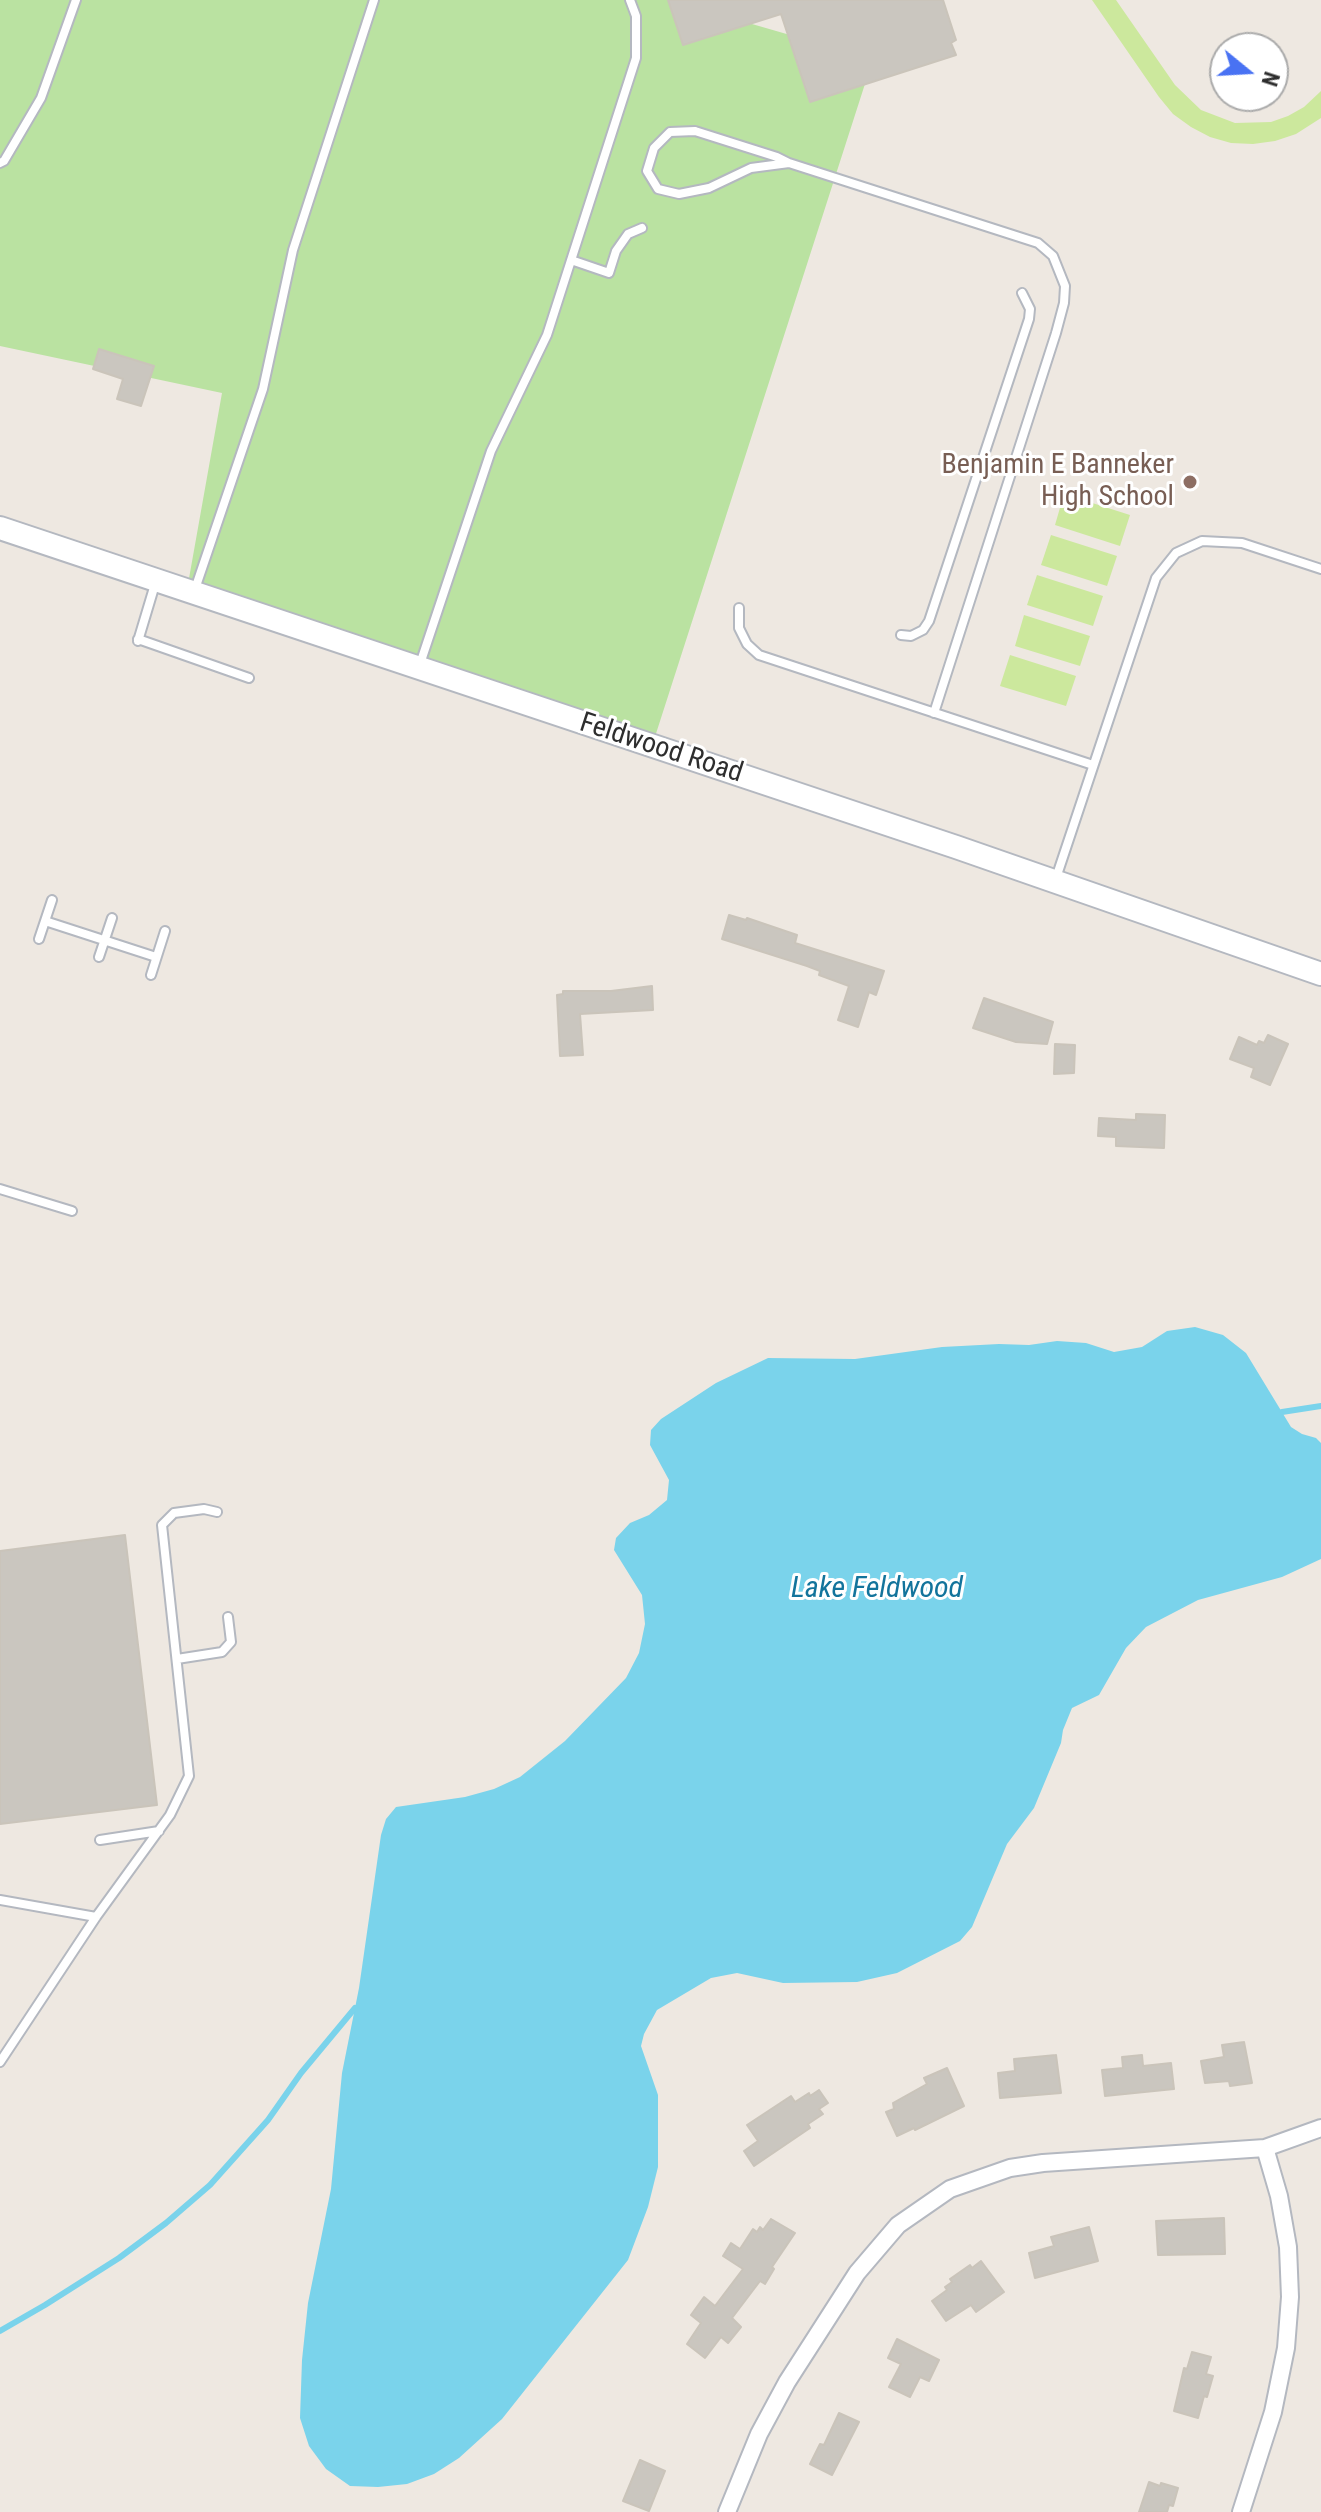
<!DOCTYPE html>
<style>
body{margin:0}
#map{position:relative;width:1321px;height:2512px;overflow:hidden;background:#eee8e1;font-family:"Roboto Condensed",sans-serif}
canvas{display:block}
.north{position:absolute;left:1209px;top:32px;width:80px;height:80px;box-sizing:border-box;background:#fff;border:2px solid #ababab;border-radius:50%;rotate:108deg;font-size:22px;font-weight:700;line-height:32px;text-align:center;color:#2e2e2e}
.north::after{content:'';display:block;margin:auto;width:28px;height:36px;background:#4972f3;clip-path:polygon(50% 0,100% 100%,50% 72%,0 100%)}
</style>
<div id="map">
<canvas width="1321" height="2512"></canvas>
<div class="north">N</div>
</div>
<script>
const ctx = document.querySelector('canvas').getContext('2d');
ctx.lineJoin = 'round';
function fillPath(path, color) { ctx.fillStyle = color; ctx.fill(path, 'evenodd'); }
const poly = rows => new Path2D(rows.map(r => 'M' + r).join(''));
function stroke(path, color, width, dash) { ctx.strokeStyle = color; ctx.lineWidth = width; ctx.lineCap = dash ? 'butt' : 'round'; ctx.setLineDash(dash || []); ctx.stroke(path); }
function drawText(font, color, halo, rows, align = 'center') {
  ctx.font = font + ' "Roboto Condensed",sans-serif'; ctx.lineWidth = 6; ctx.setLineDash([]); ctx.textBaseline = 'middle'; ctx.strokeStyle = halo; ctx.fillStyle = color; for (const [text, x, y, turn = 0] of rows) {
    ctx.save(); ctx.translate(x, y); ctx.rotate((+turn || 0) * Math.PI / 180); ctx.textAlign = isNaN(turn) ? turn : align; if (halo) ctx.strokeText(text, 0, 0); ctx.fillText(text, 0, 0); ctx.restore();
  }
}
const green = poly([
 [0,0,669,0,873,59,652,746,188,584,222,393,0,346]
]);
const pitch = poly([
 [1092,0,1116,0,1175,85,1201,110,1235,123,1271,122,1288,116,1304,107,1321,91,1321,118,1296,134,1275,141,1253,144,1231,143,1210,137,1191,127,1173,114,1159,97],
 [1064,494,1130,515,1120,546,1055,525],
 [1051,535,1117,556,1107,586,1041,565],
 [1037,575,1103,596,1093,626,1027,605],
 [1024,615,1090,636,1080,666,1015,646],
 [1010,655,1076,676,1066,706,1000,686]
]);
const water = poly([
 [1195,1327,1223,1335,1246,1353,1291,1427,1302,1434,1316,1438,1321,1443,1321,1559,1282,1577,1198,1600,1146,1627,1126,1648,1099,1695,1072,1708,1063,1730,1061,1743,1034,1808,1007,1844,972,1927,960,1941,897,1973,857,1982,783,1983,737,1973,711,1978,657,2010,644,2034,641,2046,658,2095,658,2167,648,2207,628,2260,502,2419,459,2458,434,2474,407,2484,378,2487,350,2486,326,2469,309,2446,300,2418,302,2360,308,2303,331,2189,342,2073,359,1988,381,1835,386,1819,396,1807,465,1797,494,1789,520,1777,565,1741,626,1678,639,1653,645,1624,642,1595,614,1550,616,1538,630,1523,649,1515,667,1500,669,1480,650,1445,651,1430,661,1419,716,1383,768,1358,855,1359,942,1347,999,1344,1029,1345,1057,1341,1086,1343,1114,1352,1142,1347,1167,1331]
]);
const stream = poly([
 [1282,1412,1321,1406],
 [0,2331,45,2305,119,2258,166,2223,210,2185,268,2120,301,2073,355,2008]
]);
const building = poly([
 [668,0,943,0,956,40,951,43,956,55,810,102,781,14,683,45,668,0],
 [99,349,154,366,141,406,117,399,123,379,93,369,99,349],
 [729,915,746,920,747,918,797,935,795,943,884,971,876,995,869,992,858,1027,838,1020,849,986,819,975,820,971,807,966,722,939,729,915],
 [652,986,653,1010,580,1014,583,1055,560,1056,557,995,563,994,563,991,611,991,652,986],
 [984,998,1053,1022,1047,1044,1016,1042,973,1028,984,998],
 [1268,1035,1288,1044,1270,1085,1251,1077,1254,1068,1230,1059,1239,1037,1257,1045,1259,1041,1264,1043,1268,1035],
 [1055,1044,1075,1045,1074,1073,1054,1074,1055,1044],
 [1136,1114,1165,1115,1164,1148,1116,1146,1116,1137,1098,1136,1099,1118,1136,1120,1136,1114],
 [125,1535,157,1805,0,1824,0,1551,125,1535],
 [1244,2042,1252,2083,1230,2086,1229,2081,1205,2083,1201,2061,1224,2057,1222,2045,1244,2042],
 [1056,2055,1061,2093,1000,2098,998,2073,1015,2071,1014,2059,1056,2055],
 [1142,2055,1143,2066,1171,2063,1174,2089,1105,2096,1102,2070,1123,2068,1122,2057,1142,2055],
 [947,2068,964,2106,915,2130,914,2128,897,2136,886,2112,894,2109,893,2103,927,2084,924,2078,947,2068],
 [819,2090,828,2103,819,2109,823,2114,808,2124,810,2128,754,2166,744,2151,758,2141,747,2125,791,2096,795,2102,809,2093,810,2096,819,2090],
 [1224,2218,1225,2254,1158,2255,1156,2221,1224,2218],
 [771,2219,795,2233,772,2267,774,2269,765,2284,760,2281,732,2318,741,2327,728,2343,721,2337,705,2358,687,2344,701,2323,691,2315,704,2297,715,2306,743,2269,723,2256,731,2243,740,2249,753,2229,757,2232,760,2227,763,2230,771,2219],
 [1089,2227,1098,2261,1035,2278,1029,2253,1054,2246,1051,2237,1089,2227],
 [981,2261,1004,2292,976,2312,971,2305,946,2321,932,2301,947,2290,945,2287,952,2282,950,2279,970,2265,972,2268,981,2261],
 [897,2339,939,2360,929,2381,920,2377,910,2397,889,2387,901,2364,888,2358,897,2339],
 [1192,2352,1211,2357,1206,2374,1213,2376,1207,2397,1204,2396,1198,2418,1174,2411,1184,2368,1187,2369,1192,2352],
 [839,2413,859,2422,832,2475,810,2464,820,2444,824,2445,839,2413],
 [640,2460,665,2471,649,2511,623,2501,640,2460],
 [1149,2482,1160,2486,1161,2483,1178,2488,1173,2506,1169,2505,1167,2512,1139,2512,1149,2482]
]);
const lane = poly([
 [695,131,777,157,789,163,751,168,709,188,679,194,658,189,647,171,654,148,670,132,695,131],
 [0,163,4,161,41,98,76,0],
 [789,163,1038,243,1053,256,1065,286,1064,303,1056,333,934,713],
 [571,260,609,273,616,251,628,234,642,228],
 [194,592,263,389,293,250,374,0],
 [739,608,739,628,747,644,759,655,1093,765],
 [901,635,911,636,923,630,929,621,1029,319,1030,309,1022,293],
 [138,639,249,678],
 [138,641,156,581],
 [419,667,491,451,547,335,636,58,636,16,630,0],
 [1055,881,1156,578,1176,553,1202,541,1242,543,1321,569],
 [45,921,156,957],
 [39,939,52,900],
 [99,957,112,918],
 [151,975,165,931],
 [0,1189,72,1211],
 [177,1659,222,1652,231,1642,228,1617],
 [100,1840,159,1831],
 [0,1900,96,1917],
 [0,2062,96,1917,170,1815,189,1776,162,1525,174,1513,204,1509,217,1512]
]);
const street = poly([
 [727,2512,759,2434,787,2382,857,2273,898,2225,950,2189,1010,2168,1043,2163,1265,2148,1321,2128],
 [1241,2512,1273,2412,1286,2348,1290,2297,1288,2247,1279,2196,1265,2148]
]);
const secondary = poly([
 [0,528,956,847,1321,974]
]);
const markers = [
 [1190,482,8,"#8d6e63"]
];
const educationNames = [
 ["Benjamin E Banneker",1174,466],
 ["High School",1174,498]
];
const streetNames = [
 ["Feldwood Road",661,749,18]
];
const waterNames = [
 ["Lake Feldwood",877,1589]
];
fillPath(green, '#bae2a1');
fillPath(pitch, '#cce89d');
fillPath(water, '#7ad3eb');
stroke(stream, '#7ad3eb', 6);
fillPath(building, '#cac6bf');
stroke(building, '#cac4ba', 2);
stroke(lane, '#b4b8c0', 12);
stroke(street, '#b4b8c0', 20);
stroke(secondary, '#b4b8c0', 26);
stroke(lane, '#fff', 8);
stroke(street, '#fff', 16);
stroke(secondary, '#fff', 22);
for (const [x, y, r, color] of markers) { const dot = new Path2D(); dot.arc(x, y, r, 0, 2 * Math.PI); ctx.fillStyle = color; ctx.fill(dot); stroke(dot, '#fff', 3); }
drawText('28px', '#785e54', '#fff', educationNames, 'right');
drawText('28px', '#2e2e2e', '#fff', streetNames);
drawText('italic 30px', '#13749c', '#fff', waterNames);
</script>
